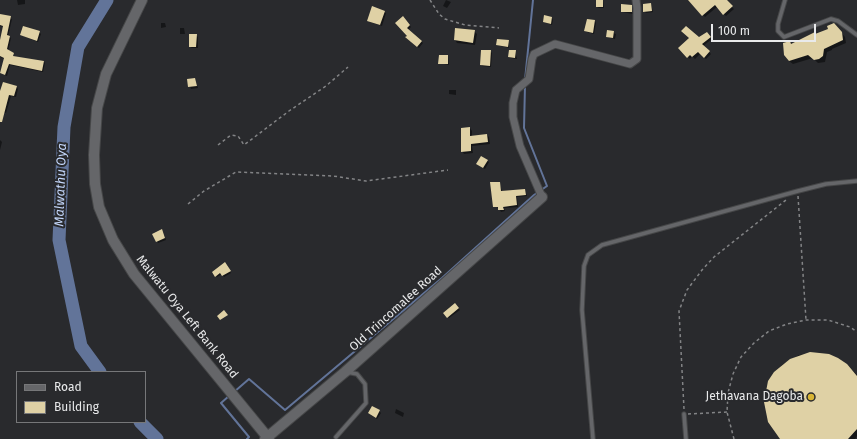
<!DOCTYPE html>
<style>
body{margin:0}
#map{position:relative;width:857px;height:439px;overflow:hidden;background:#292a2d;font-family:"Fira Sans",sans-serif}
canvas{display:block}
.legend{position:absolute;left:16px;top:371px;width:130px;height:52px;box-sizing:border-box;background:#292a2d;border:1px solid #767779;margin:0;padding:5px 7px;list-style:none;font-size:12px;color:#e9eaeb}
.legend li{display:flex;align-items:center;gap:8px;height:20px}
.legend b{width:20px;border:1px solid #767779}
.scale{position:absolute;left:711px;top:24px;width:105px;height:18px;box-sizing:border-box;border:2px solid #e9eaeb;border-top:0;padding-left:5px;font-size:12px;line-height:14px;white-space:nowrap;color:#e9eaeb;-webkit-text-stroke:3px #292a2d;paint-order:stroke}
</style>
<div id="map">
<canvas width="857" height="439"></canvas>
<ul class="legend">
<li><b style="height:5px;background:#656669"></b>Road</li>
<li><b style="height:11px;background:#dfd1a5"></b>Building</li>
</ul>
<div class="scale">100 m</div>
</div>
<script>
const ctx = document.querySelector('canvas').getContext('2d');
ctx.lineJoin = 'round';
function fillPath(path, color) { ctx.fillStyle = color; ctx.fill(path, 'evenodd'); }
const poly = rows => new Path2D(rows.map(r => 'M' + r).join(''));
function stroke(path, color, width, dash) { ctx.strokeStyle = color; ctx.lineWidth = width; ctx.lineCap = dash ? 'butt' : 'round'; ctx.setLineDash(dash || []); ctx.stroke(path); }
function drawText(font, color, halo, rows, align = 'center') {
  ctx.font = font + ' "Fira Sans",sans-serif'; ctx.lineWidth = 4; ctx.setLineDash([]); ctx.textBaseline = 'middle'; ctx.strokeStyle = halo; ctx.fillStyle = color; for (const [text, x, y, turn = 0] of rows) {
    ctx.save(); ctx.translate(x, y); ctx.rotate((+turn || 0) * Math.PI / 180); ctx.textAlign = isNaN(turn) ? turn : align; if (halo) ctx.strokeText(text, 0, 0); ctx.fillText(text, 0, 0); ctx.restore();
  }
}
const shadow = poly([
 [17,0,25,0,25,4,18,5],
 [446,0,451,2,447,8,443,6],
 [603,0,604,8,599,8,597,7],
 [694,0,724,0,734,9,726,16,717,7,705,17,692,2],
 [651,4,653,12,646,13,644,11],
 [631,6,633,14,622,12],
 [373,7,386,13,382,26,370,22],
 [0,15,12,19,8,36,11,38,8,51,14,57,44,62,45,63,43,72,10,65,7,76,0,73,5,59,0,57,0,45,4,27,0,26],
 [403,18,411,27,408,30,423,43,419,48,408,39],
 [552,18,553,20,552,25,544,22],
 [595,21,596,23,594,34,587,32,585,31],
 [161,23,165,23,166,27,161,28],
 [834,24,845,37,846,43,832,49,832,50,827,52,825,62,818,63,813,58,793,64,789,61,790,42,792,44,814,33,816,35,830,29],
 [180,28,184,28,185,34,180,34],
 [456,29,474,31,477,34,475,45,457,43,455,40],
 [608,31,616,34,615,39,607,37],
 [39,32,41,34,38,42,21,35],
 [196,35,198,37,198,48,192,48,190,47],
 [709,35,712,39,703,46,711,54,706,59,700,54,695,59,692,56,690,59,679,48],
 [508,41,509,48,497,45],
 [490,51,492,53,491,67,482,66,481,64],
 [515,51,517,59,511,58,509,57],
 [448,56,449,65,439,63],
 [195,79,198,88,191,89,188,80],
 [17,87,18,89,16,97,11,96,6,113,0,111,0,94],
 [449,90,456,90,456,95,449,94],
 [470,128,472,131,472,137,487,135,489,137,490,144,472,146,473,153,464,154,462,151],
 [0,140,2,142,0,150],
 [487,161,489,162,485,169,477,164],
 [499,183,502,191,525,190,527,196,517,197,518,207,504,208,505,211,501,212,499,208,494,206],
 [163,232,166,240,158,243,154,234],
 [227,265,231,273,224,277,222,274,217,277,216,276],
 [455,305,460,310,449,318,445,313],
 [819,353,853,371,857,375,857,436,855,439,781,439,769,382,782,365,799,355],
 [396,409,404,413,403,417,395,413],
 [379,411,381,413,377,419,371,415]
]);
const stream = poly([
 [525,80,533,0],
 [234,392,249,379,285,410,442,278,534,195,547,186,524,128,525,85],
 [229,396,221,403,249,437,247,439]
]);
const river = poly([
 [100,372,81,346,59,240,64,127,78,47,107,0],
 [140,422,157,439]
]);
const building = poly([
 [596,0,603,0,603,7,596,7],
 [688,0,727,0,733,6,723,15,715,5,702,16],
 [651,3,652,11,643,12,643,4],
 [621,4,632,5,632,12,621,12],
 [372,6,385,11,380,25,367,21],
 [0,14,11,16,7,35,10,36,7,49,14,53,13,56,44,61,42,71,9,64,5,75,0,73,4,58,0,56,0,40,3,26,0,25],
 [544,15,552,17,551,24,543,22],
 [403,16,410,25,407,28,422,41,417,47,405,37,407,36,395,23],
 [587,19,595,20,593,33,584,31],
 [834,23,842,32,843,40,824,49,823,56,819,59,814,60,808,55,789,61,784,55,783,43,790,41,791,44,815,32,815,34,828,29,827,26],
 [23,26,40,31,37,41,20,35],
 [686,26,699,37,707,32,711,37,702,44,710,51,704,58,698,52,692,57,690,55,687,58,678,48,689,38,681,31],
 [455,28,475,30,473,43,454,40],
 [607,30,614,31,613,38,606,37],
 [189,34,197,34,196,47,189,47],
 [497,39,509,40,508,47,496,45],
 [481,50,491,50,490,66,480,65],
 [509,50,516,50,515,58,508,57],
 [439,55,448,55,448,64,438,64],
 [195,78,197,86,188,87,187,79],
 [3,82,17,86,14,96,9,95,2,122,0,122,0,91],
 [470,127,470,136,487,134,488,142,471,144,471,151,461,152,461,128],
 [481,156,488,160,483,168,476,164],
 [490,182,500,182,501,191,525,189,526,195,516,196,517,205,503,207,504,210,498,210,498,207,493,207],
 [162,229,165,238,156,242,152,234],
 [225,262,231,271,222,276,220,273,215,277,212,272],
 [455,303,459,308,447,318,443,313],
 [224,310,228,315,220,320,217,316],
 [810,352,829,354,838,358,847,364,857,376,857,429,848,439,780,439,768,422,764,402,768,381,774,372,790,359],
 [372,406,380,410,376,418,368,413]
]);
const path = poly([
 [430,0,439,14,445,19,465,25,499,28],
 [218,145,231,135,238,136,244,145,289,111,326,86,348,67],
 [798,196,806,320],
 [188,204,204,191,236,172,333,176,366,181,448,170],
 [684,409,679,311,687,290,702,270,714,257,786,200],
 [688,414,727,412],
 [734,439,727,412,728,393,733,374,741,357,754,343,769,331,787,324,806,320,828,320,850,327,857,332]
]);
const lane = poly([
 [785,0,778,24,778,31,784,37,831,19,838,21,857,35],
 [684,414,686,439],
 [336,437,366,403,365,384,357,374,347,372],
 [593,439,582,310,584,266,588,255,602,245,798,191,826,184,857,181]
]);
const street = poly([
 [542,197,520,146,513,117,513,103,516,90,529,79,532,59,534,54,555,44,630,64,637,59,637,8,636,0]
]);
const secondary = poly([
 [142,0,106,74,97,108,94,155,95,184,99,207,113,240,134,274,269,439],
 [265,439,345,372,542,197]
]);
const markers = [
 [811,397,4,"#d8b434"]
];
const streetNames = [
 ["Old Trincomalee Road",396,309,-42],
 ["Malwatu Oya Left Bank Road",187,317,51]
];
const poiNames = [
 ["Jethavana Dagoba",803,397]
];
const waterNames = [
 ["Malwathu Oya",61,185,-88]
];
fillPath(shadow, '#0007');
stroke(stream, '#627499', 2);
stroke(river, '#627499', 13);
fillPath(building, '#dfd1a5');
stroke(lane, '#464748', 5.5);
stroke(street, '#464748', 9);
stroke(secondary, '#464748', 12);
stroke(path, '#838486', 1.5, [3, 3]);
stroke(lane, '#656669', 3.5);
stroke(street, '#656669', 7);
stroke(secondary, '#656669', 10);
for (const [x, y, r, color] of markers) { const dot = new Path2D(); dot.arc(x, y, r, 0, 2 * Math.PI); ctx.fillStyle = color; ctx.fill(dot); stroke(dot, '#292a2d', 1.5); }
drawText('12px', '#e9eaeb', '#292a2d', streetNames);
drawText('12px', '#e9eaeb', '#292a2d', poiNames, 'right');
drawText('italic 13px', '#c5d8fc', '#292a2d', waterNames);
</script>
